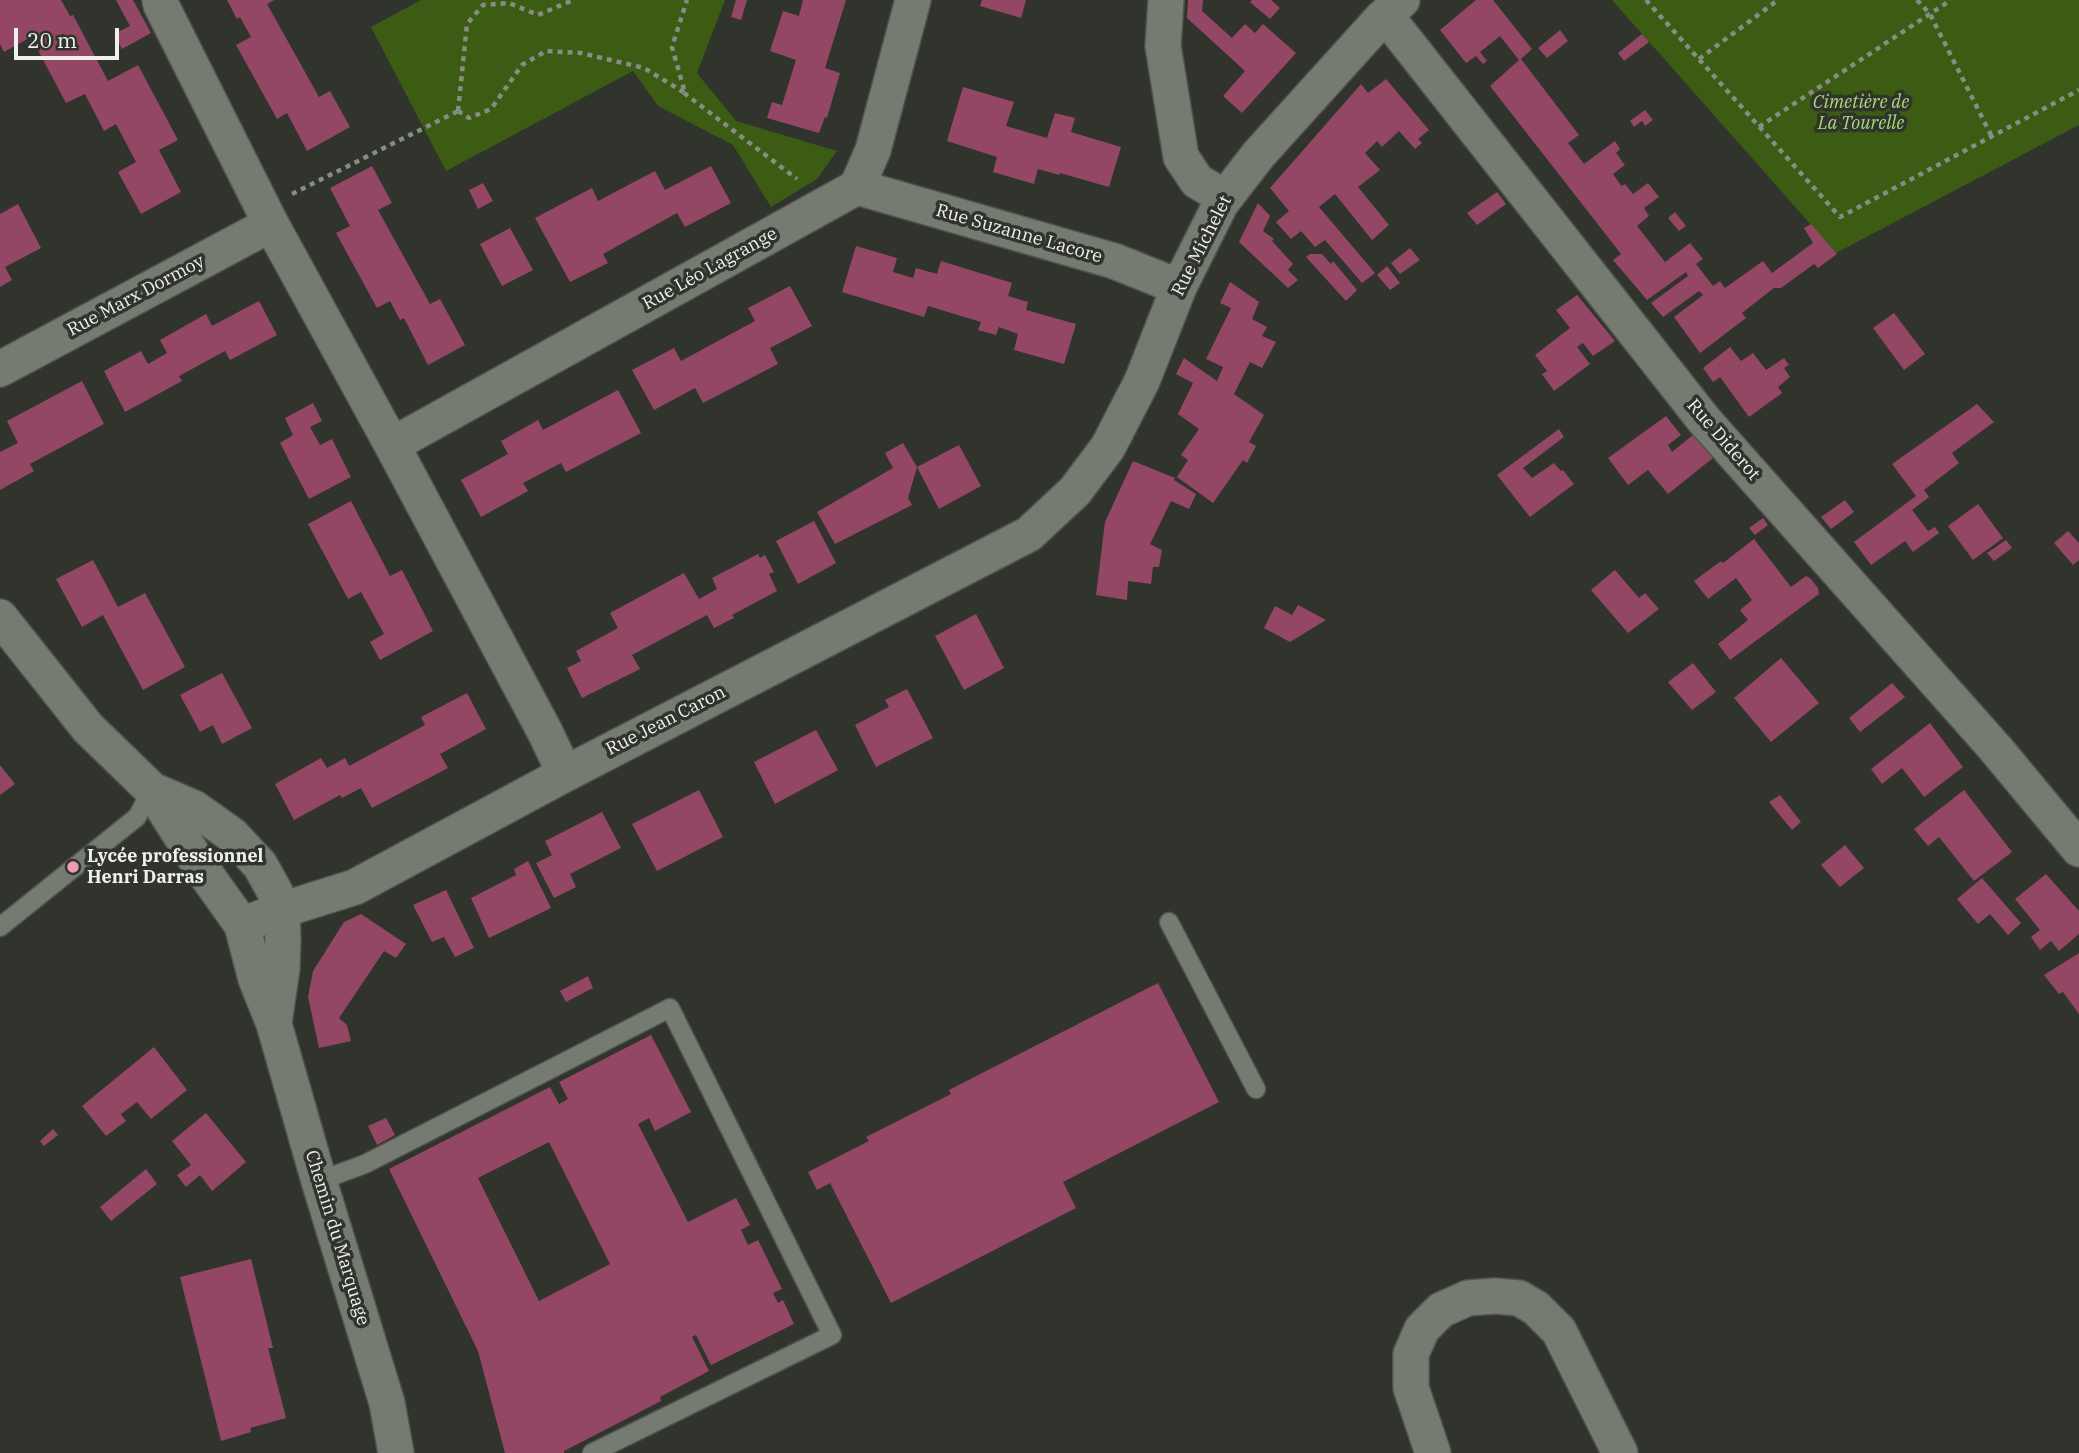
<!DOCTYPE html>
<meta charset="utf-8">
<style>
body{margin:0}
#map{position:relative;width:2079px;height:1453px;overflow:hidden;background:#30342d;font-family:"IBM Plex Serif",serif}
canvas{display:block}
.scale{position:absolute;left:14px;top:28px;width:105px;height:32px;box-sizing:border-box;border:4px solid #eef1ec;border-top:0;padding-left:9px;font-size:21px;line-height:24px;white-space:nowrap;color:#eef1ec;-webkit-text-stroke:5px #30342d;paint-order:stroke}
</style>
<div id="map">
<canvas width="2079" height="1453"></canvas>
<div class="scale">20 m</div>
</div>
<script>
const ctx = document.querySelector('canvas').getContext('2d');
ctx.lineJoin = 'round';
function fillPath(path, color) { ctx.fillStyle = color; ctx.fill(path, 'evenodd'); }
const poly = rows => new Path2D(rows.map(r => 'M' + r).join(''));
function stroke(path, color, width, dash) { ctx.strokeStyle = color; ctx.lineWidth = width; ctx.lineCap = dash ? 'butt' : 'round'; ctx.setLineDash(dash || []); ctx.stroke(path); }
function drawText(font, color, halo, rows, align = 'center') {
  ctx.font = font + ' "IBM Plex Serif",serif'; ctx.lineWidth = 7; ctx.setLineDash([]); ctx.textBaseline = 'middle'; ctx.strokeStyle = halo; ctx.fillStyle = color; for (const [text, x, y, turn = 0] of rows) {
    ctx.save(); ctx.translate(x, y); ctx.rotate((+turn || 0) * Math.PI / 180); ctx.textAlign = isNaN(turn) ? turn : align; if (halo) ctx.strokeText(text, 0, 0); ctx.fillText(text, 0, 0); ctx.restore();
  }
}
const green = poly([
 [421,0,725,0,697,73,736,121,837,151,817,179,771,207,733,145,658,106,633,71,446,171,371,27],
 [1612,0,2079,0,2079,125,1836,253]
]);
const building = poly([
 [0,0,61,0,70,16,73,15,108,81,138,65,178,140,159,150,181,192,141,214,118,172,136,162,116,124,104,131,85,94,66,103,31,37,4,52,0,44],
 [116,0,133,0,151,33,122,49,114,34,130,26],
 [227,0,274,0,267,4,319,97,330,91,350,127,307,151,287,113,277,119,236,45,251,37,240,17,237,19],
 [736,0,747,0,741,20,731,17],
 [803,0,846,0,825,68,840,73,827,118,825,117,819,133,767,118,772,102,782,105,796,60,770,51,783,11,799,16],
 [982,0,1026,0,1021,18,980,6],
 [1188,0,1203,0,1202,11,1232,38,1245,24,1255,33,1263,24,1296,53,1242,113,1223,96,1245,71,1187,18],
 [1252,0,1271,0,1280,8,1270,19,1250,2],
 [1476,0,1493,0,1532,49,1521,59,1579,135,1568,143,1584,164,1615,141,1620,149,1616,153,1625,165,1613,174,1620,184,1622,186,1625,184,1633,194,1648,183,1659,197,1644,208,1649,216,1637,226,1665,262,1690,243,1703,259,1696,264,1713,286,1720,281,1725,288,1763,261,1772,273,1813,243,1804,228,1811,224,1837,254,1818,268,1814,264,1781,288,1774,288,1742,313,1746,318,1700,353,1674,317,1703,295,1699,291,1663,317,1651,303,1688,276,1686,272,1647,300,1613,260,1621,254,1490,86,1519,60,1500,36,1480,52,1487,61,1483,64,1476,56,1466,63,1440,30],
 [1560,30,1568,41,1547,58,1538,48],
 [1642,34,1649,42,1624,61,1618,53],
 [1386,79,1429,130,1418,139,1422,143,1415,149,1399,131,1382,147,1377,141,1365,153,1380,170,1358,187,1389,225,1372,240,1335,194,1319,207,1375,273,1362,283,1325,240,1315,247,1301,231,1291,239,1276,222,1289,211,1270,188,1361,84,1368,93],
 [963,87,1014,102,1006,126,1047,138,1055,113,1075,118,1071,132,1121,147,1109,187,1060,173,1059,175,1038,169,1034,184,993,172,997,157,947,141],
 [1645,110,1653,120,1645,126,1642,121,1634,127,1630,121],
 [372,166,392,203,378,210,430,304,440,299,465,345,428,365,404,318,400,320,390,301,377,308,336,233,350,226,330,188],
 [711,166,731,203,685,227,677,213,603,254,608,263,570,282,535,218,592,188,598,201,655,171,665,190],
 [483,183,493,201,478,209,469,190],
 [1497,192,1506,204,1477,225,1467,213],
 [1258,203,1270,216,1263,231,1274,239,1272,241,1293,264,1288,270,1298,280,1288,288,1239,242],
 [18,204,41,248,5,267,12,280,0,287,0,214],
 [1675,212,1686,226,1679,231,1668,218],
 [510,228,533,270,502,286,480,244],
 [856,246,897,258,893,272,913,278,916,268,937,274,941,261,1012,283,1008,296,1028,302,1026,310,1076,324,1064,364,1014,350,1018,334,999,327,996,335,978,330,981,322,928,306,924,317,842,292],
 [1410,248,1420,260,1400,274,1391,263],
 [1310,254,1322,254,1331,264,1333,261,1357,290,1346,301,1306,257],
 [1387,266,1400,283,1390,290,1377,275],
 [1230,282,1259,302,1252,319,1267,327,1262,336,1276,342,1262,368,1250,362,1234,394,1264,415,1249,442,1256,446,1247,463,1243,460,1213,503,1177,477,1188,460,1181,455,1199,429,1178,414,1193,383,1176,374,1184,358,1217,381,1223,367,1206,359,1231,308,1220,303],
 [790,286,812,326,770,348,778,364,703,403,695,388,654,410,632,370,674,348,681,361,755,321,748,308],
 [1577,295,1615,341,1593,356,1583,343,1577,347,1590,364,1554,391,1542,374,1547,371,1535,355,1570,328,1556,310],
 [259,301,277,335,230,360,225,351,179,376,182,381,125,412,104,371,141,351,148,364,167,353,160,340,206,314,212,326],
 [1894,313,1925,354,1904,370,1873,328],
 [1730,347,1741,361,1753,353,1766,370,1784,358,1789,365,1784,368,1790,377,1778,387,1782,393,1749,417,1720,377,1713,382,1703,368],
 [82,381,104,424,30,464,34,471,0,490,0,452,18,443,7,421],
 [618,390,641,433,566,472,561,463,523,483,528,491,481,517,461,480,508,454,501,441,538,420,543,430],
 [313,403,322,421,310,427,320,445,332,439,351,477,309,499,280,443,293,435,285,418],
 [1977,404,1994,422,1952,453,1959,463,1924,490,1929,497,1912,510,1928,531,1935,527,1939,533,1913,552,1905,541,1871,565,1854,542,1916,496,1892,464],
 [1666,416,1681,435,1668,445,1672,452,1693,435,1713,458,1668,494,1648,470,1628,485,1608,458],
 [1559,429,1564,437,1523,468,1532,478,1554,463,1561,471,1563,470,1574,484,1530,517,1497,475],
 [903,443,917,467,908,498,912,505,835,544,817,512,893,468,885,453],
 [959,445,981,486,939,509,917,467],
 [1133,461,1175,478,1174,480,1196,494,1189,509,1171,501,1150,544,1162,550,1159,567,1153,567,1151,584,1128,581,1127,600,1096,595,1105,522],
 [1845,500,1854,512,1831,529,1821,517],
 [351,501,390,576,402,570,433,631,380,660,370,642,384,634,361,592,348,599,308,524],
 [1978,504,2003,538,1973,560,1948,526],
 [1763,518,1768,525,1755,535,1749,528],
 [814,521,836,563,798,584,776,541],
 [2068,531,2079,543,2079,560,2073,565,2054,543],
 [1754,539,1791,587,1806,576,1810,578,1818,588,1819,594,1730,660,1718,644,1748,620,1740,610,1752,600,1736,578,1708,599,1694,581,1721,561,1723,563],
 [2006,540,2012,548,1994,561,1987,553],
 [758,554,760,558,765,555,774,572,769,574,777,591,732,615,734,618,714,628,707,615,632,655,640,669,582,698,567,668,581,661,576,651,618,628,610,613,684,573,699,599,717,589,712,578],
 [93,560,118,607,145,593,185,667,143,690,103,615,82,627,56,579],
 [1615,570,1639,598,1645,593,1659,609,1628,633,1591,590],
 [1298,605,1326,620,1290,642,1264,628,1275,606,1292,615],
 [976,614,1004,668,964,690,935,636],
 [1781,658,1819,703,1771,742,1734,698],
 [1693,663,1716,692,1692,710,1668,682],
 [222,673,252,728,222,744,213,725,200,732,180,695],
 [1892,683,1905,697,1860,732,1849,718],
 [907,689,933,738,876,767,855,725,889,707,885,700],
 [467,693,486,729,440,754,448,768,372,808,361,788,342,798,340,795,294,820,275,784,321,758,327,768,345,758,349,766,425,725,421,717],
 [1930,723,1963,767,1924,797,1902,768,1882,784,1871,769],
 [816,730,838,770,775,804,754,762],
 [0,765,15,784,0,795],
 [699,790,723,837,657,871,632,824],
 [1964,790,2012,852,1974,881,1939,837,1928,846,1914,829],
 [1780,795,1801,822,1792,830,1769,802],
 [602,812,621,848,570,874,576,887,554,898,536,863,552,855,545,841],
 [1845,845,1864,868,1840,887,1821,865],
 [528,861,551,908,489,938,471,898,516,875,514,869],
 [2046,874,2079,911,2079,934,2059,951,2051,941,2040,950,2031,937,2040,930,2015,899],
 [1982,878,2021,923,2008,935,1990,914,1978,924,1957,899],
 [446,890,474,948,455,957,444,937,432,942,413,905],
 [361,914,406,944,396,958,384,951,339,1018,347,1025,351,1041,319,1048,308,997,313,971,344,922],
 [2079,953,2079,1014,2063,992,2059,994,2044,975],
 [588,976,593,988,566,1002,560,991],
 [1158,983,1219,1102,1063,1182,1076,1208,891,1303,830,1183,817,1190,808,1172,869,1141,866,1137,951,1094,949,1090],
 [651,1035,691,1112,655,1131,649,1118,638,1124,688,1222,736,1198,750,1225,741,1230,748,1245,758,1240,782,1289,773,1293,778,1303,783,1300,794,1324,711,1365,696,1335,692,1337,709,1371,660,1397,661,1401,564,1451,564,1453,505,1453,478,1351,389,1169,550,1087,559,1104,568,1099,559,1082],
 [549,1142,610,1264,539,1301,478,1178],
 [154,1047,187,1090,151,1119,137,1102,121,1114,126,1121,106,1136,82,1106],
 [206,1113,246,1162,212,1191,200,1175,186,1187,177,1175,191,1165,172,1141],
 [386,1118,395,1135,377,1145,368,1126],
 [53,1129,58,1135,44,1146,40,1141],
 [146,1169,157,1184,111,1221,100,1207],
 [251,1259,273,1348,268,1348,286,1418,250,1428,251,1432,221,1441,180,1277]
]);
const path = poly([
 [1646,0,1840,217,2079,90],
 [1917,0,1930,14,1992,137],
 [1699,59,1778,0],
 [684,93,797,179],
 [458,111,469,118,491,109,522,65,546,51,581,53,644,68,685,93,672,47,687,0],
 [458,111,467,24,483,5,509,3,538,15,573,0],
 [1759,127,1951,0],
 [292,194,458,111]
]);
const lane = poly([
 [1169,922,1256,1089],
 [0,927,137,817,152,790],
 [319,1181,365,1164,670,1008,832,1335,592,1453]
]);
const street = poly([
 [160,0,161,5,271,224,392,445,545,732,565,774],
 [1166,0,1163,46,1181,157,1197,181,1225,198],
 [1382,18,1397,30,1704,420,1995,748,2079,849],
 [857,187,1114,261,1179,287],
 [0,369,271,224],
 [392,445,857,187,873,150,913,0],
 [0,617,88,728,152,790,200,866,242,925,256,979,274,1024,319,1181,387,1403,396,1453],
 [152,790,194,808,232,835,260,865,275,892,282,910,283,940,282,968,274,1023],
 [242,925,282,910,355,887,565,774,1029,534,1075,491,1108,447,1142,381,1179,287,1221,203,1259,154,1382,18,1402,0],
 [1433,1453,1411,1388,1411,1354,1422,1329,1441,1310,1468,1298,1495,1296,1519,1298,1536,1308,1559,1331,1620,1453]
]);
const markers = [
 [73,867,7,"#ef9ab7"]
];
const parkNames = [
 ["Cimetière de",1861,103],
 ["La Tourelle",1861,124]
];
const streetNames = [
 ["Rue Suzanne Lacore",1019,234,16],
 ["Rue Michelet",1202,246,-63],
 ["Rue Léo Lagrange",710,269,-29],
 ["Rue Marx Dormoy",136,296,-28],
 ["Rue Diderot",1723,440,49],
 ["Rue Jean Caron",666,721,-27],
 ["Chemin du Marquage",337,1238,73]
];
const poiNames = [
 ["Lycée professionnel",87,857],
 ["Henri Darras",87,878]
];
fillPath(green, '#3c5b13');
fillPath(building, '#944765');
stroke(lane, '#50534d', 21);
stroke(street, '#50534d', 38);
stroke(path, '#888c86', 4.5, [5, 5]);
stroke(lane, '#767b72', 18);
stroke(street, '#767b72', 35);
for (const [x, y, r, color] of markers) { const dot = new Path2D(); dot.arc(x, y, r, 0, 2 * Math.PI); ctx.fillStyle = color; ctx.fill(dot); stroke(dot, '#30342d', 2.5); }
drawText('italic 18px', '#a9da77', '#30342d', parkNames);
drawText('18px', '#eef1ec', '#30342d', streetNames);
drawText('bold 18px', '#eef1ec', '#30342d', poiNames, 'left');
</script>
